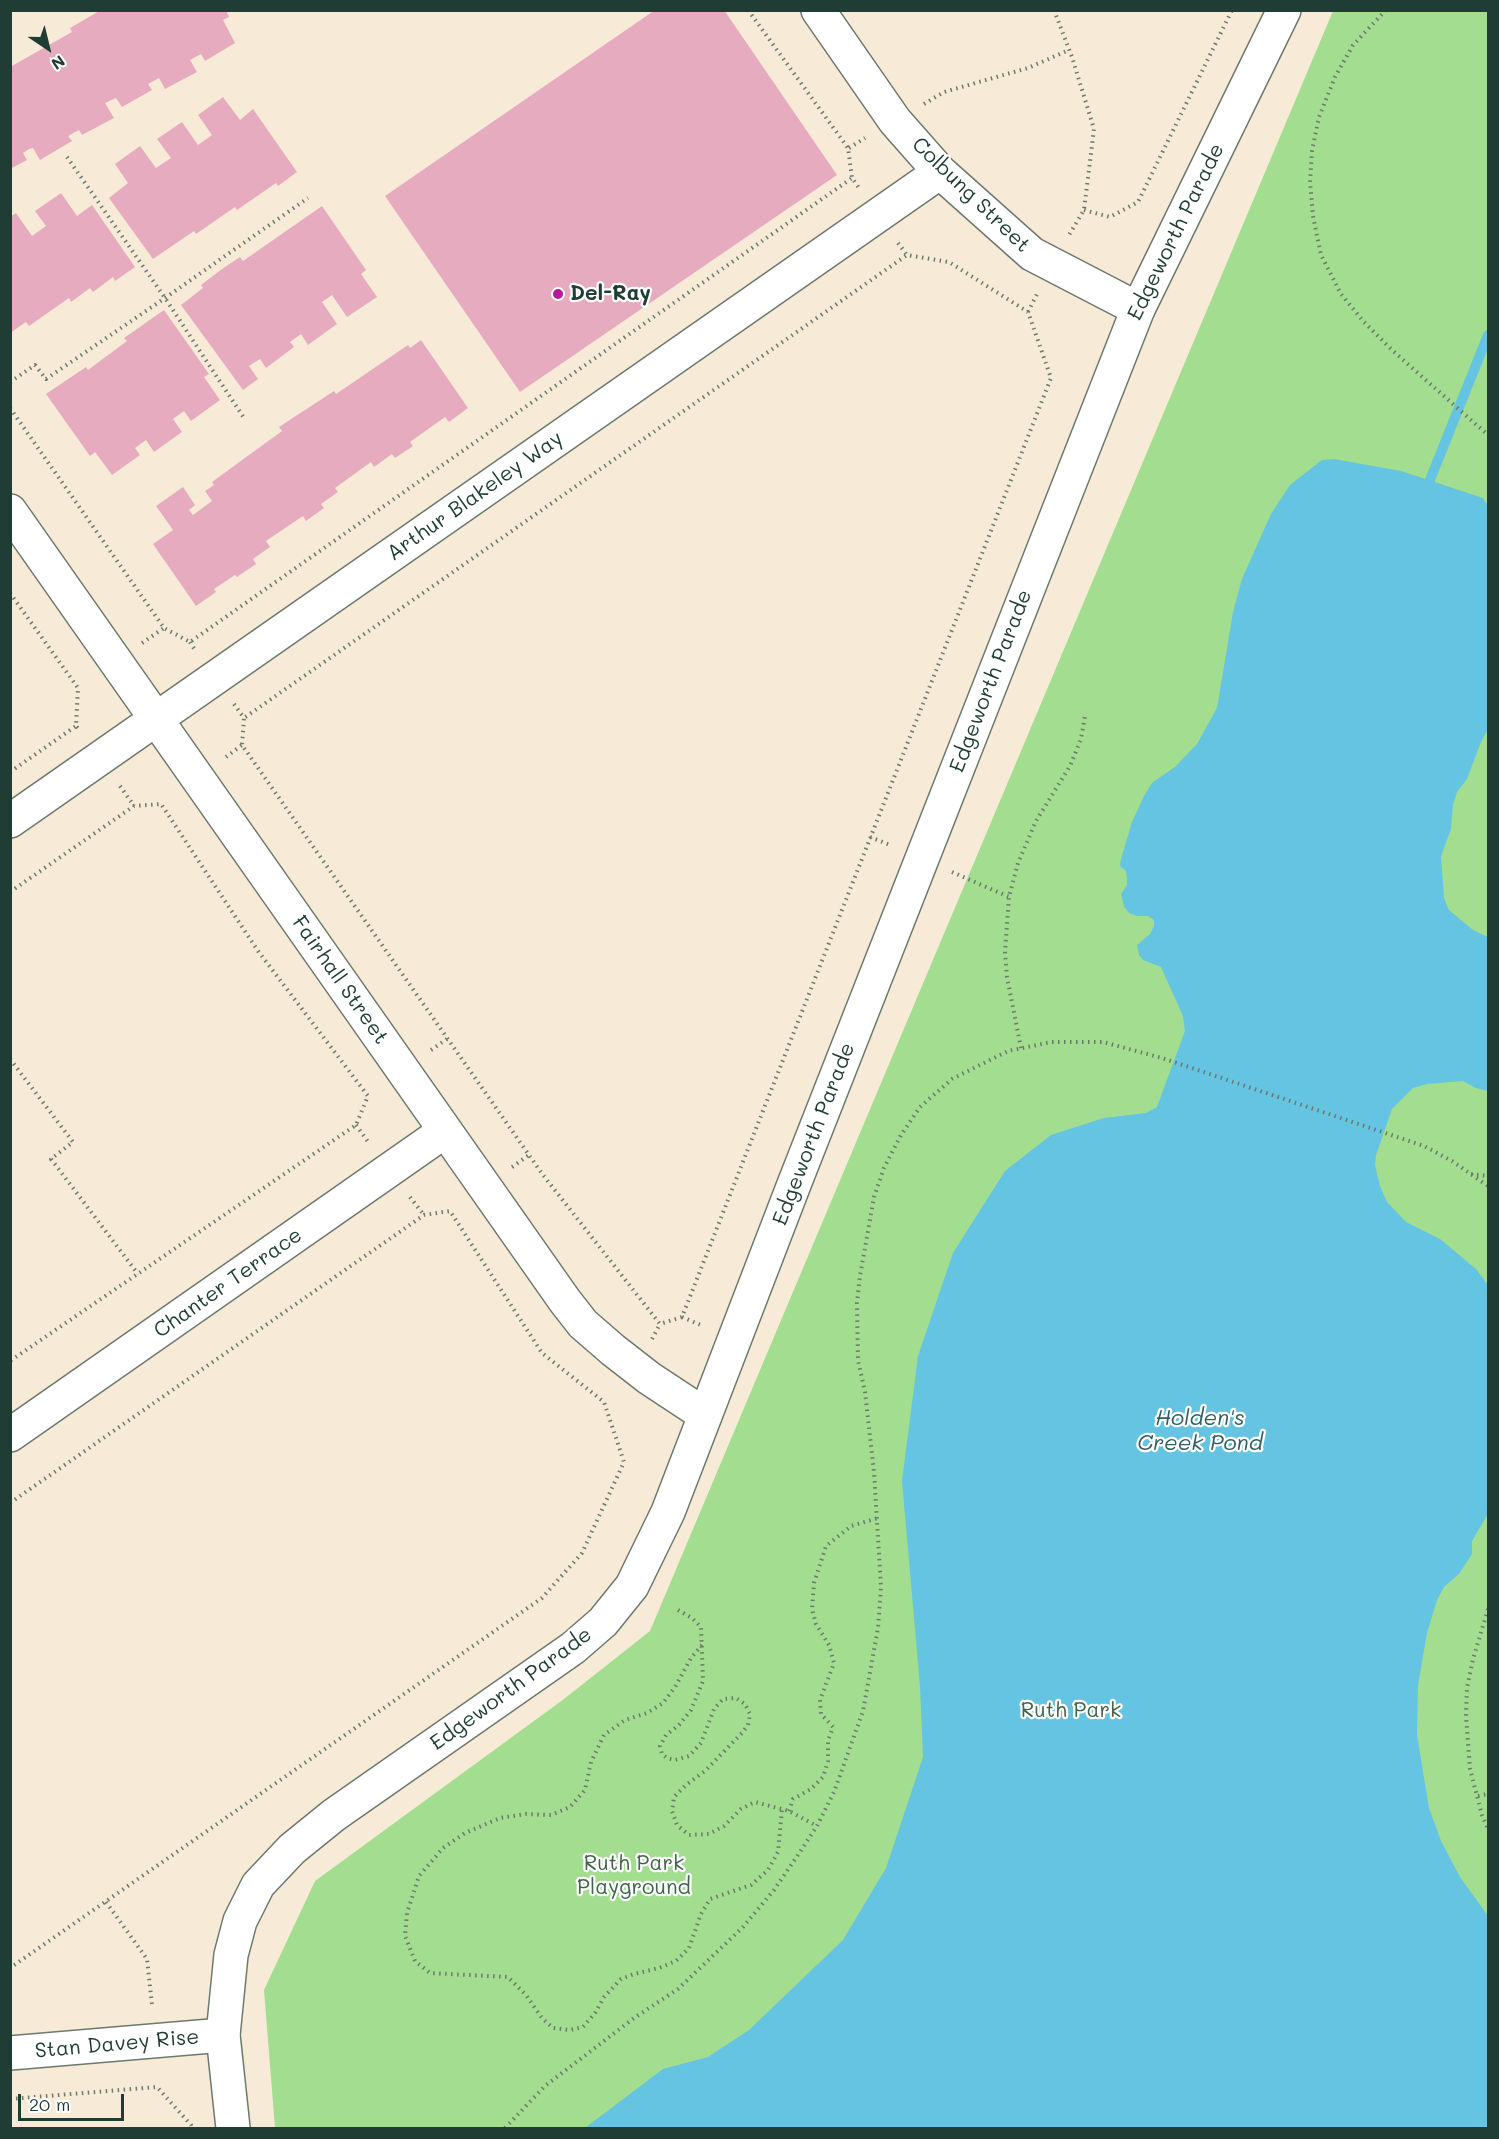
<!DOCTYPE html>
<style>
body{margin:0}
#map{position:relative;width:1499px;height:2139px;overflow:hidden;background:#f7ebd8;font-family:Mali,sans-serif}
canvas{display:block}
.frame{position:absolute;inset:0;border:12px solid #1f3d34;pointer-events:none}
.north{position:absolute;left:18px;top:18px;width:60px;height:60px;-webkit-text-stroke:4px #fff;paint-order:stroke;rotate:145deg;font-size:16px;font-weight:700;line-height:24px;text-align:center;color:#1f3d34}
.north::after{content:'';display:block;margin:auto;width:21px;height:27px;background:#1f3d34;clip-path:polygon(50% 0,100% 100%,50% 72%,0 100%)}
.scale{position:absolute;left:18px;top:2094px;width:106px;height:27px;box-sizing:border-box;border:3px solid #1f3d34;border-top:0;padding-left:8px;font-size:18px;line-height:21px;white-space:nowrap;color:#1f3d34;-webkit-text-stroke:4px #fff;paint-order:stroke}
</style>
<div id="map">
<canvas width="1499" height="2139"></canvas>
<div class="frame"></div>
<div class="north">N</div>
<div class="scale">20 m</div>
</div>
<script>
const ctx = document.querySelector('canvas').getContext('2d');
ctx.lineJoin = 'round';
function fillPath(path, color) { ctx.fillStyle = color; ctx.fill(path, 'evenodd'); }
const poly = rows => new Path2D(rows.map(r => 'M' + r).join(''));
function stroke(path, color, width, dash) { ctx.strokeStyle = color; ctx.lineWidth = width; ctx.lineCap = dash ? 'butt' : 'round'; ctx.setLineDash(dash || []); ctx.stroke(path); }
function drawText(font, color, halo, rows, align = 'center') {
  ctx.font = font + ' Mali,sans-serif'; ctx.lineWidth = 4.5; ctx.setLineDash([]); ctx.textBaseline = 'middle'; ctx.strokeStyle = halo; ctx.fillStyle = color; for (const [text, x, y, turn = 0] of rows) {
    ctx.save(); ctx.translate(x, y); ctx.rotate((+turn || 0) * Math.PI / 180); ctx.textAlign = isNaN(turn) ? turn : align; if (halo) ctx.strokeText(text, 0, 0); ctx.fillText(text, 0, 0); ctx.restore();
  }
}
const green = poly([
 [1333,11,1488,11,1488,2128,275,2128,264,1990,315,1881,564,1699,650,1631]
]);
const water = poly([
 [1334,459,1401,471,1483,498,1488,506,1488,729,1481,742,1467,779,1457,792,1453,804,1451,829,1441,856,1444,898,1449,910,1473,930,1488,937,1488,1091,1476,1088,1463,1081,1427,1084,1413,1088,1392,1109,1376,1155,1375,1165,1380,1186,1387,1202,1406,1222,1440,1239,1476,1269,1488,1285,1488,1514,1472,1541,1472,1554,1459,1574,1444,1587,1437,1600,1427,1633,1418,1685,1417,1735,1429,1808,1441,1841,1460,1877,1488,1916,1488,2128,585,2128,663,2069,708,2057,749,2030,843,1940,886,1868,923,1757,920,1686,902,1481,918,1356,953,1253,1005,1171,1051,1135,1104,1118,1146,1113,1157,1107,1185,1031,1183,1016,1161,967,1143,960,1139,955,1137,945,1150,934,1154,926,1154,920,1148,916,1137,916,1129,913,1124,906,1121,894,1127,885,1127,879,1126,871,1120,866,1121,859,1132,822,1145,794,1153,782,1175,767,1197,744,1217,708,1233,612,1242,579,1271,514,1290,485,1322,460]
]);
const stream = poly([
 [1430,480,1488,335]
]);
const building = poly([
 [101,10,226,10,229,17,223,20,235,43,205,61,201,54,190,60,197,72,165,89,159,78,148,84,152,90,122,107,116,98,105,103,114,118,82,135,79,130,68,136,72,141,40,160,33,148,29,149,23,153,27,160,10,169,10,67,72,32,70,28],
 [655,10,724,10,837,175,520,392,385,196],
 [223,97,240,120,253,109,297,172,278,186,276,183,237,210,235,207,196,234,194,231,153,259,109,198,128,183,115,164,140,146,156,168,171,158,157,139,182,122,198,145,212,135,198,115],
 [61,193,77,216,92,205,135,267,115,281,113,277,93,292,90,288,71,302,69,298,29,326,26,322,10,333,10,217,16,213,32,236,46,226,35,211],
 [322,206,366,270,361,274,377,297,347,317,332,295,322,302,337,324,308,345,301,334,290,342,294,347,266,368,260,359,249,366,258,379,243,390,181,305,203,288,201,285,222,269,240,257,243,261],
 [164,310,209,374,204,377,220,400,191,421,184,411,173,419,182,432,154,452,146,440,135,448,140,455,112,475,95,452,90,456,46,394,86,367,88,370,127,341,124,338],
 [421,340,468,408,449,422,445,417,410,442,413,446,395,458,392,454,374,467,371,462,335,488,338,492,321,504,324,508,306,521,303,516,266,541,270,547,253,559,256,564,237,577,235,575,214,589,216,592,196,606,153,544,173,530,156,506,183,487,195,505,189,510,193,515,212,501,205,491,214,485,212,482,282,431,279,427,334,391,336,394,408,345,410,348]
]);
const path = poly([
 [748,10,848,148,852,178,859,188],
 [1054,10,1072,57,1094,129,1084,210,1069,235],
 [1386,10,1353,45,1335,77,1319,117,1312,151,1310,182,1313,216,1321,255,1341,294,1363,321,1393,351,1488,435],
 [924,104,944,92,1028,68,1069,50],
 [849,148,865,138],
 [67,157,165,298,244,418],
 [1084,210,1110,217,1138,202,1232,10],
 [898,243,907,255],
 [1028,312,1037,294],
 [10,382,35,365,46,379,165,298,308,198],
 [10,408,164,628,190,642,852,178],
 [10,593,78,688,76,726,80,731],
 [190,642,195,650],
 [142,643,164,628],
 [234,704,244,718,242,745,543,1175,660,1324,682,1317,1051,378,1028,312,949,262,907,255,244,718],
 [226,757,242,745],
 [10,772,76,726],
 [120,786,134,806],
 [870,837,890,845],
 [952,872,1009,897],
 [10,892,134,806,161,804,258,951,368,1096,356,1125,10,1361],
 [1021,1048,1007,977,1005,952,1009,897,1018,863,1036,821,1070,766,1081,739,1085,716],
 [431,1050,447,1039],
 [10,1059,73,1142,51,1159,138,1274],
 [356,1125,369,1143],
 [512,1167,529,1155],
 [1471,1174,1488,1176],
 [410,1197,424,1215],
 [682,1317,703,1326],
 [652,1339,660,1324],
 [10,1503,424,1215,450,1211,542,1353,604,1402,624,1462,582,1553,542,1598,10,1968],
 [1488,1609,1473,1659,1467,1688,1466,1716,1470,1769,1482,1815,1488,1829],
 [678,1610,692,1618,701,1627,703,1681,691,1710,679,1725,666,1735,660,1746,662,1754,667,1758,675,1760,689,1756,701,1743,714,1709,723,1699,736,1698,745,1704,750,1714,748,1725,742,1733,705,1771,686,1785,674,1797,672,1811,677,1825,689,1835,709,1834,724,1826,741,1809,755,1802,789,1811,817,1826],
 [702,1645,691,1658,675,1687,663,1703,647,1713,625,1720,604,1735,591,1762,585,1790,570,1807,551,1815,526,1814,500,1818,465,1833,443,1848,419,1876,407,1913,405,1936,415,1961,430,1973,508,1977,526,1995,542,2018,553,2028,570,2030,583,2027,595,2013,604,1997,621,1979,634,1974,659,1968,676,1961,689,1948,701,1914,710,1899,751,1885,768,1870,778,1852,782,1809],
 [1478,1796,1488,1794],
 [789,1811,793,1799,811,1789,823,1777,828,1761,828,1741,833,1727,821,1714,820,1700,834,1663,829,1645,816,1624,812,1609,814,1583,826,1546,851,1526,878,1518],
 [106,1902,147,1959,152,2005],
 [10,2099,157,2087,191,2125,192,2128],
 [505,2128,545,2086,634,2018,678,1989,743,1927,774,1890,796,1858,817,1826,834,1792,863,1711,878,1628,881,1587,874,1472,865,1392,858,1360,857,1303,860,1276,874,1197,884,1168,901,1135,920,1107,952,1079,1008,1051,1051,1042,1103,1042,1162,1058,1424,1146,1452,1161,1488,1186]
]);
const minor = poly([
 [818,10,895,121,940,172,1032,254,1138,309],
 [10,511,565,1301,583,1324,613,1350,649,1378,705,1415],
 [10,821,940,172],
 [10,1435,445,1131],
 [10,2053,223,2035]
]);
const tertiary = poly([
 [233,2128,223,2035,231,1955,240,1921,258,1885,292,1849,334,1815,573,1648,603,1622,632,1586,668,1512,793,1187,1138,309,1284,10]
]);
const markers = [
 [558,294,6,"#b5179e"]
];
const streetNames = [
 ["Colbung Street",971,195,44],
 ["Edgeworth Parade",1176,232,-64],
 ["Arthur Blakeley Way",475,496,-35],
 ["Edgeworth Parade",991,681,-69],
 ["Fairhall Street",340,980,55],
 ["Edgeworth Parade",814,1134,-69],
 ["Chanter Terrace",228,1283,-35],
 ["Edgeworth Parade",511,1689,-36],
 ["Stan Davey Rise",117,2044,-5]
];
const poiNames = [
 ["Del-Ray",570,294]
];
const parkNames = [
 ["Ruth Park",1071,1711],
 ["Ruth Park",634,1864],
 ["Playground",634,1888]
];
const waterNames = [
 ["Holden's",1200,1418],
 ["Creek Pond",1200,1443]
];
fillPath(green, '#a3dd90');
fillPath(water, '#64c4e2');
stroke(stream, '#64c4e2', 10);
fillPath(building, '#e7abbf');
stroke(minor, '#6b7a6d', 36);
stroke(tertiary, '#6b7a6d', 36);
stroke(path, '#6b7a6d', 4, [1.5, 4.5]);
stroke(minor, '#fff', 33);
stroke(tertiary, '#fff', 33);
for (const [x, y, r, color] of markers) { const dot = new Path2D(); dot.arc(x, y, r, 0, 2 * Math.PI); ctx.fillStyle = color; ctx.fill(dot); stroke(dot, '#fff', 2); }
drawText('21px', '#1f3d34', '#fff', streetNames);
drawText('bold 21px', '#1f3d34', '#fff', poiNames, 'left');
drawText('21px', '#40654b', '#fff', parkNames);
drawText('italic 22px', '#305f60', '#fff', waterNames);
</script>
